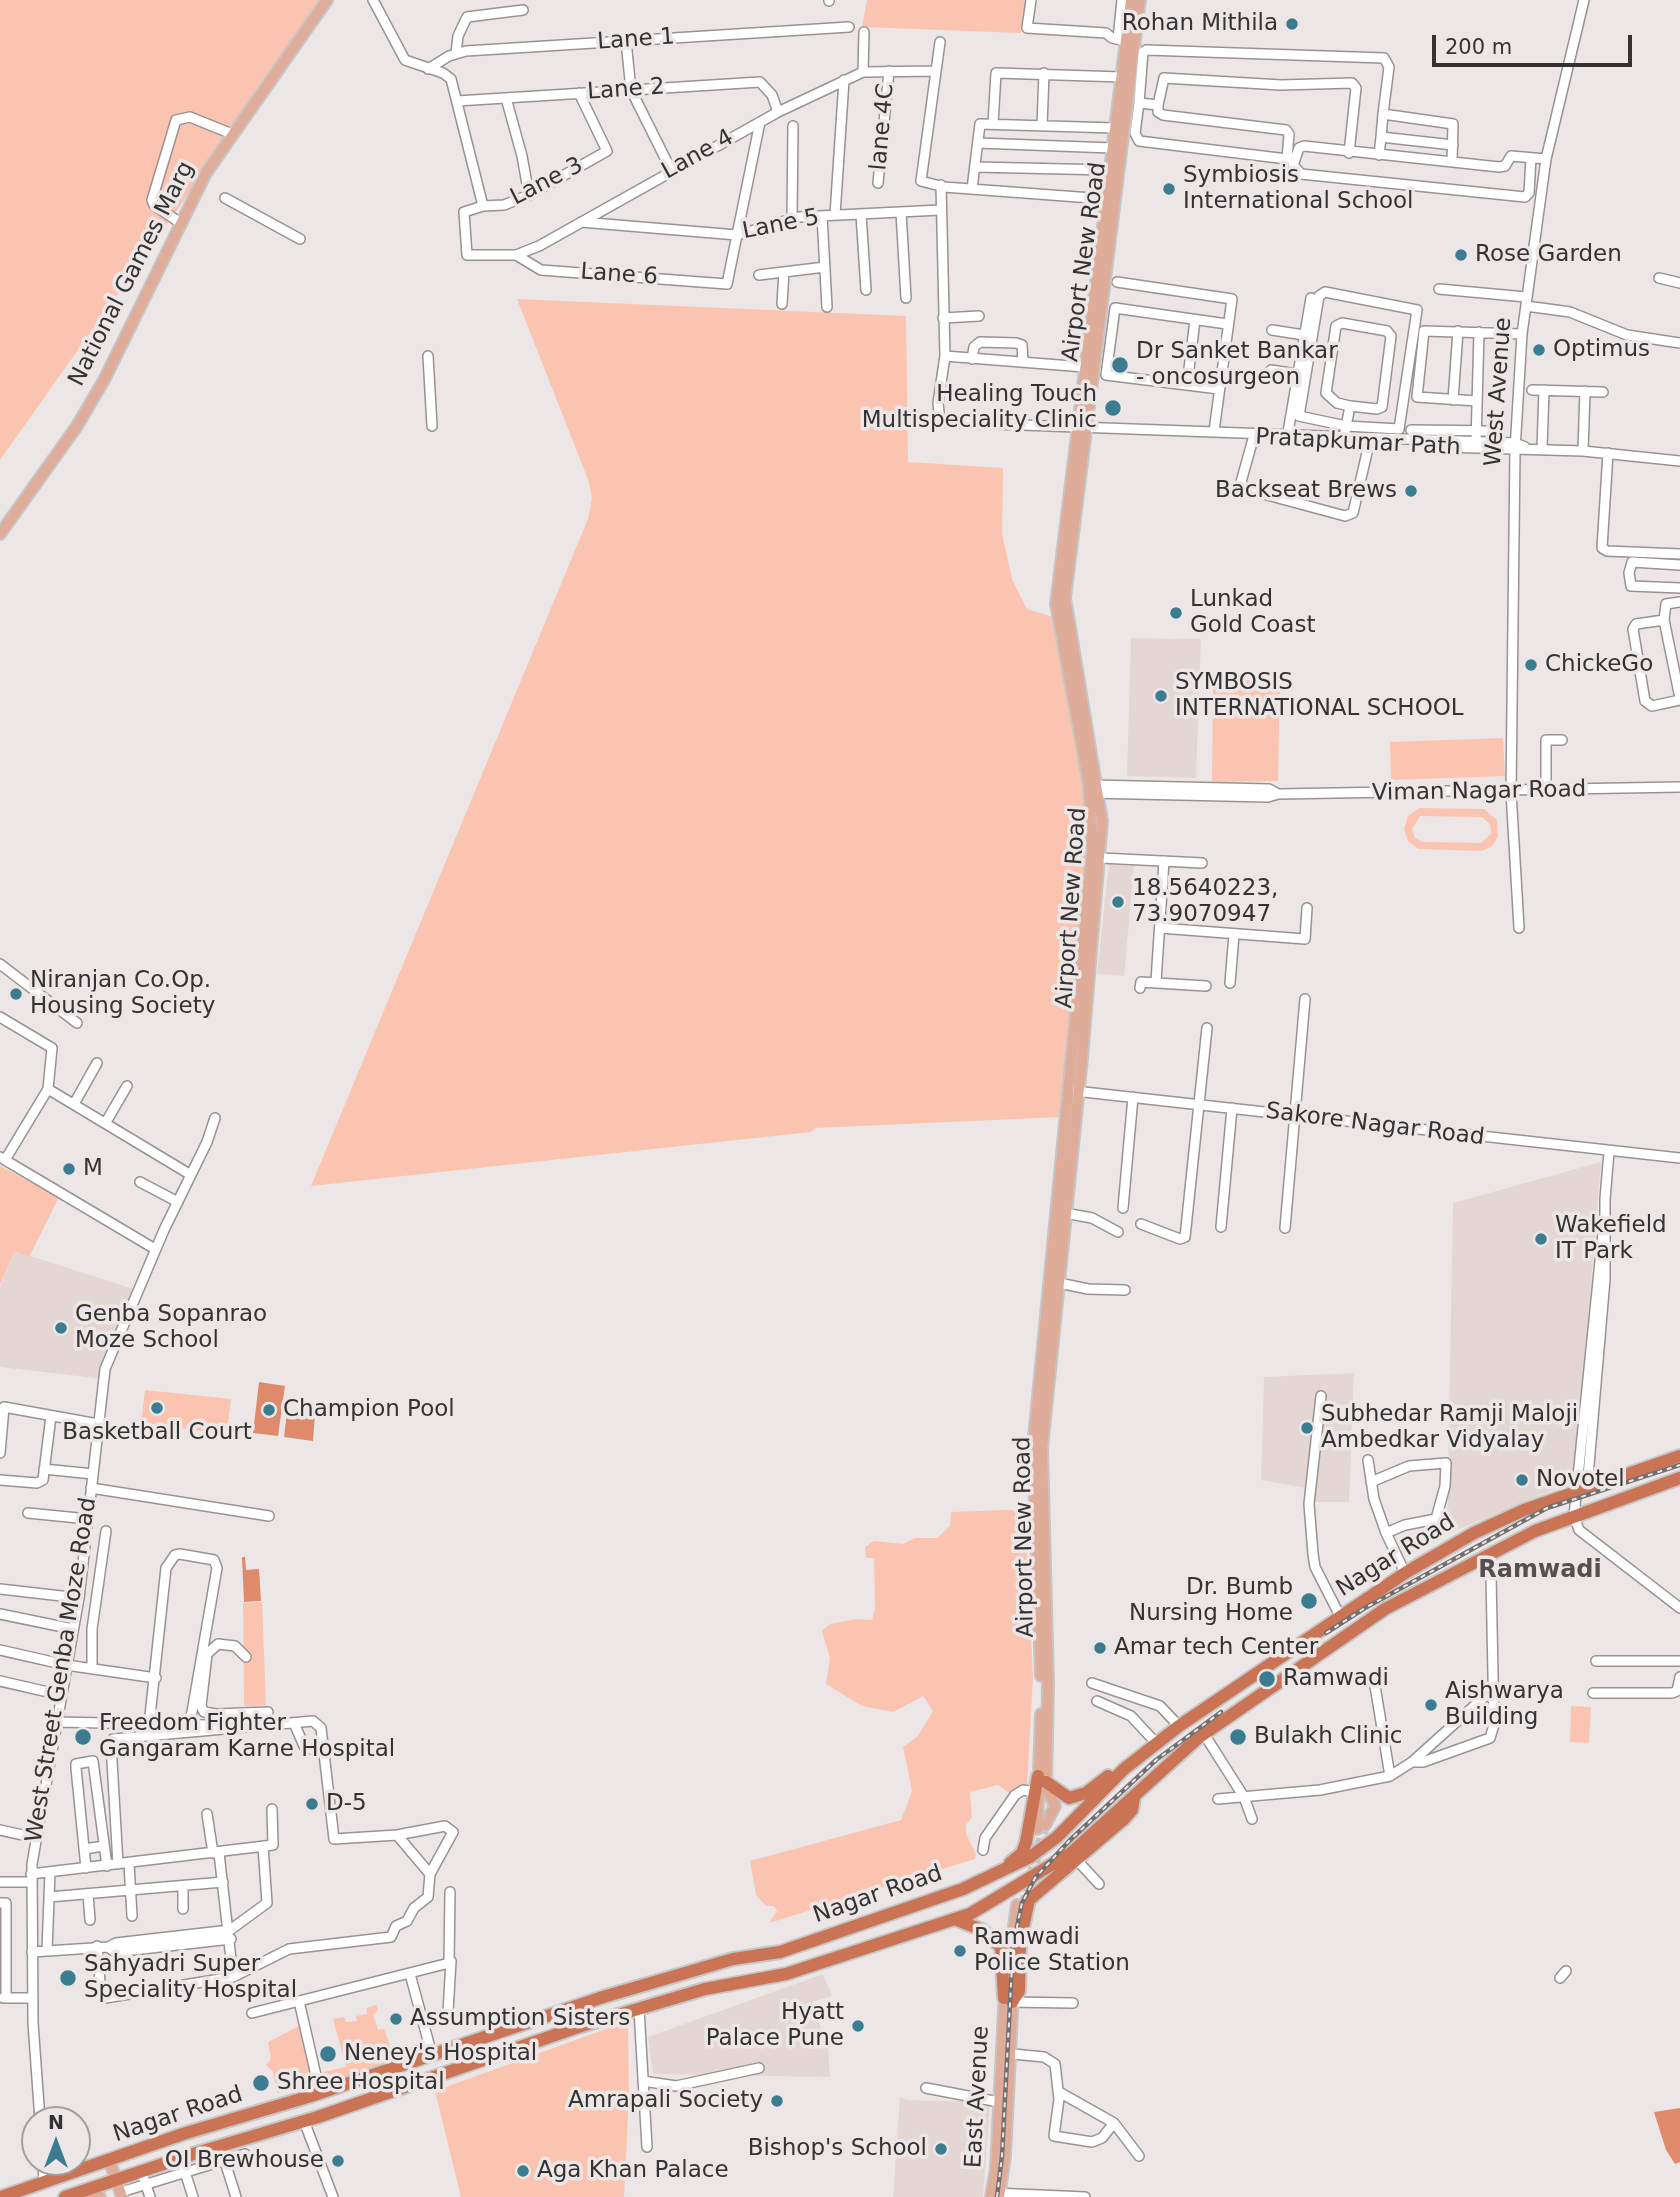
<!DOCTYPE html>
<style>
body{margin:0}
#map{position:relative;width:1680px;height:2197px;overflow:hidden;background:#ece7e6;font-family:"DejaVu Sans",sans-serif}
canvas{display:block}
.north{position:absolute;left:21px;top:2106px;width:70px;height:70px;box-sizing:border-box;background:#ece7e6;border:2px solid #a29f9e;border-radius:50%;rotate:0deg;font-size:19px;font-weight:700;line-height:28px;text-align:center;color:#343232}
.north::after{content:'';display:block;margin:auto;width:24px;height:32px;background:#3c7c90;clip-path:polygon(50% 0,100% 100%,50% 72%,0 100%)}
.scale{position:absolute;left:1432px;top:35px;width:200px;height:32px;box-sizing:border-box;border:4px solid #343232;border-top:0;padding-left:9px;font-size:21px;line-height:24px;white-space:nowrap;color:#343232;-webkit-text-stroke:5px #ece7e6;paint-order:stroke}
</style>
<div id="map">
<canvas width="1680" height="2197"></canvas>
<div class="north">N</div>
<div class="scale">200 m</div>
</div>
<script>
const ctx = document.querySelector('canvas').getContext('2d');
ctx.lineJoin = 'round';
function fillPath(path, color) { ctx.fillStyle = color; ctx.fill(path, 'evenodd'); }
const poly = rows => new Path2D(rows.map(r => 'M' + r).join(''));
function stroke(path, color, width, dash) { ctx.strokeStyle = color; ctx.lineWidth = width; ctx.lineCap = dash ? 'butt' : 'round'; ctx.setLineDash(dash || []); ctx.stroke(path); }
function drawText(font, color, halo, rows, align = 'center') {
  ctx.font = font + ' "DejaVu Sans",sans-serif'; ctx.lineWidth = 7; ctx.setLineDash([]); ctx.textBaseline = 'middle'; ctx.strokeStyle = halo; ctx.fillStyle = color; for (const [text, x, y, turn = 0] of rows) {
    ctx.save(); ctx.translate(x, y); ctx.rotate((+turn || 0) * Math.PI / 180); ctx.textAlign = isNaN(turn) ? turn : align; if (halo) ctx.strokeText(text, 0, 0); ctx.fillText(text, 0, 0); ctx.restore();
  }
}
const built = poly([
 [1131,638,1201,639,1196,778,1127,776],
 [1109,864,1134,866,1124,976,1097,974],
 [1601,1162,1577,1451,1570,1483,1447,1534,1453,1203],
 [15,1251,137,1290,104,1379,0,1367,0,1287],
 [1354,1373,1349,1502,1315,1502,1305,1488,1261,1480,1264,1377],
 [823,1974,832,1996,812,2002,828,2048,830,2077,653,2074,648,2037],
 [900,2097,907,2100,990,2102,983,2197,893,2197]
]);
const green = poly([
 [0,0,326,0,0,460],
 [867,0,1025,0,1021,33,862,27],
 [517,299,906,316,908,462,1003,468,1002,533,1012,579,1027,609,1053,617,1089,802,1090,840,1061,1117,815,1128,811,1132,311,1186,588,519,592,499,589,482],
 [1213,679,1280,681,1278,781,1212,782],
 [1503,738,1505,776,1391,780,1390,742],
 [1419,808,1484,809,1497,820,1498,837,1492,846,1482,851,1418,849,1408,841,1404,829,1408,816],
 [1420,816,1482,817,1490,824,1491,834,1481,843,1422,842,1415,838,1412,829],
 [0,1166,59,1197,29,1257,15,1251,0,1285],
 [145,1390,231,1399,227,1434,141,1424],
 [1005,1510,1025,1511,1033,1677,1027,1787,1012,1795,998,1785,970,1792,972,1818,966,1824,966,1834,976,1854,975,1859,769,1923,777,1911,774,1906,766,1906,756,1895,750,1861,901,1820,912,1791,903,1747,918,1736,933,1711,923,1696,893,1712,862,1706,826,1684,830,1658,822,1631,830,1624,856,1619,872,1620,875,1608,874,1558,866,1558,865,1547,874,1541,903,1544,915,1538,937,1538,950,1526,951,1512],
 [262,1602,266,1705,244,1706,243,1603],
 [1571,1706,1591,1707,1589,1743,1570,1742],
 [376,2005,378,2010,373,2015,378,2030,384,2029,393,2053,388,2066,321,2085,319,2073,346,2067,333,2019,344,2017,346,2022,357,2021,356,2016,367,2014,367,2008],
 [628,2021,629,2096,624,2197,461,2197,435,2091],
 [303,2024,316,2086,277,2093,273,2072,266,2065,271,2059,268,2042]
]);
const water = poly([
 [259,1382,285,1386,278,1436,253,1433],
 [287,1412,315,1414,313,1441,284,1437],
 [242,1557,245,1557,246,1570,259,1569,261,1601,244,1602],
 [1680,2108,1680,2162,1675,2164,1666,2150,1654,2112]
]);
const majorTunnel = poly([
 [1023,1906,1045,1825]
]);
const minor = poly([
 [373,0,405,60,443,73,451,79,483,206],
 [1031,0,1027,28,1106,33,1112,38,1126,41],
 [829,1,829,0],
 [1118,39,1122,0],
 [626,41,631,90,671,170],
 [940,42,921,181,944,187,1105,199],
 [456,53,458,36,467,17,523,10],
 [428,69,449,56,466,51,849,27],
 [863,72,864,32],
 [579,93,607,151,529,195,504,205,483,206,464,212,467,255,516,255,539,246,778,112,863,72,936,71],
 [506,98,522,156,529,195],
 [457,101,760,82,772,95,778,112],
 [1139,103,1143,52,1146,50,1384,58,1389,67,1383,114,1453,124,1452,162],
 [1139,103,1158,105,1158,112,1163,115,1286,130,1289,134,1287,159,1139,141,1135,133,1139,103],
 [1158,105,1164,78,1281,85,1352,83,1356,88,1349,153],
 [993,124,996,73,1122,77],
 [1042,126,1044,73],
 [1381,137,1383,114],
 [978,143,1112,148],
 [1379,155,1381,137,1453,145],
 [1531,158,1529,193,1525,197,1301,174,1293,165,1299,148,1304,146,1499,167,1505,166,1511,156,1546,159],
 [975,167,1109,170],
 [878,183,889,71],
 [941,185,945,356,938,403,940,422,1515,443,1525,447],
 [972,189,980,124,1115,128],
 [225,198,300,239],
 [901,212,906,298],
 [861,214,866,290],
 [835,215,844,80],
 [822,216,827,307],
 [792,219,793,126],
 [179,222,154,205,152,200,176,120,190,117,232,134],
 [581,222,737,235,799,217,940,210],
 [516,255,541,270,727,284,760,122],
 [759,275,825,267],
 [1659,278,1680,283],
 [1117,282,1232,299,1214,431],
 [1439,289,1526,297],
 [1325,292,1417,310,1399,429,1346,426,1299,416,1319,296,1325,292],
 [782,304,784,272],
 [1526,306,1570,312,1627,335,1680,343],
 [943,318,979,316],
 [1272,330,1304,335],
 [428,356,432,426],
 [945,356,1084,367],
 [972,359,974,347,980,342,1016,343,1022,345,1023,362],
 [1271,370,1297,374],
 [1187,385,1195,320],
 [1219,389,1106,375,1115,308,1227,324],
 [1532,390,1603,392],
 [1453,400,1458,331],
 [1477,401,1417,397,1424,331,1522,334],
 [1411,430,1499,431],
 [1345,432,1350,406,1337,403,1326,393,1336,326,1342,323,1387,331,1391,336,1382,407,1377,409,1350,406],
 [1287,438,1311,298],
 [1253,439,1241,482,1245,489,1345,516,1353,513,1369,444],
 [1476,442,1479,332],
 [1444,447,1583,451,1680,461],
 [1542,448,1544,390],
 [1583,451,1585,391],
 [1608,453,1602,548,1607,551,1680,554],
 [1680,565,1632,562,1629,573,1631,586,1680,588],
 [1680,602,1666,604,1664,620,1680,698],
 [1664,620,1636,624,1633,629,1645,701,1652,706,1680,700],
 [1091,785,1269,789,1278,794],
 [1546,791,1546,740,1562,740],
 [1091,793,1268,797,1278,794,1680,787],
 [1101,858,1202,863],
 [1160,928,1305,939,1307,908],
 [1519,928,1511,792,1515,450,1522,334,1546,159,1584,0],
 [0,964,77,1023],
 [1156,981,1164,861],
 [1230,983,1234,934],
 [1140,988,1141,982,1206,986],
 [0,1017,52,1048,48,1089],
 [48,1089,191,1175],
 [1075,1091,1680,1158],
 [74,1104,97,1063],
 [106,1122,127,1086],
 [0,1157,155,1249],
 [5,1160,48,1089],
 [140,1182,178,1202],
 [1123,1208,1133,1097],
 [1065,1213,1092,1218,1118,1232],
 [1604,1222,1574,1516,1579,1530,1680,1608],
 [1141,1224,1180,1239,1185,1237,1207,1028],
 [1221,1227,1232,1108],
 [1285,1228,1305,999],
 [1059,1283,1088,1289,1125,1290],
 [1321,1396,1309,1504,1313,1554,1315,1567,1340,1616],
 [0,1453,4,1407,98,1424],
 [1368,1460,1374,1499,1386,1533,1405,1573],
 [44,1469,93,1474],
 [0,1480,37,1483,43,1480,51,1416],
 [1371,1482,1409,1466,1446,1463,1445,1486,1436,1519,1405,1525,1386,1533],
 [91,1488,269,1516],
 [1587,1488,1605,1279,1605,1199,1609,1152],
 [28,1513,88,1519],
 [0,1589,79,1598],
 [0,1614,73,1629],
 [0,1650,66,1665,156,1678],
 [246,1657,235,1646,218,1644,207,1654,201,1706,204,1712,216,1714,268,1712],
 [1596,1661,1680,1661],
 [92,1668,92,1629,106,1531],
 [0,1681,61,1695],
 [1092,1683,1160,1706,1179,1726],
 [1375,1686,1390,1776],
 [1593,1693,1672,1693,1677,1691,1680,1677],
 [1097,1701,1131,1716,1157,1744],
 [55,1722,207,1725],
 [294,1723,304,1746,324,1754],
 [149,1725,166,1568,175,1555,180,1554,214,1560,217,1568,192,1712,187,1726],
 [1204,1734,1244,1797,1252,1819],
 [1412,1762,1493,1689],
 [1218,1799,1320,1790,1390,1776,1412,1762,1423,1762,1490,1738,1494,1725,1491,1575,1483,1557],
 [207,1814,213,1853],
 [0,1830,36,1838],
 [397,1835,430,1874],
 [84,1849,104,1846],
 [983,1850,985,1838,1015,1795,1023,1790,1035,1792],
 [219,1853,233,1977],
 [1074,1857,1099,1884],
 [129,1863,132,1916],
 [86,1868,76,1768,76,1764,93,1761,107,1866],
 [31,1874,273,1845,272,1809],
 [0,1882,31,1882],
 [183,1886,183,1909],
 [88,1894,90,1920],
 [49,1897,223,1882],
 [0,1903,6,1903,6,1998],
 [97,1946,101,1994,105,1998,233,1977,289,1949,391,1937,396,1926,407,1921,414,1908,428,1897,430,1874,453,1832,445,1826,397,1835,334,1839,321,1728,313,1721,113,1739,111,1744,118,1864],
 [108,1947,115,1952,231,1939],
 [47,1951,50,1872],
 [32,1952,108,1947,116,1943,230,1930,267,1903,263,1846],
 [410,1974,432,2055],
 [1560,1978,1566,1971],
 [3,1998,33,1998],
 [299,2001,320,2093],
 [1008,2002,1073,2003],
 [639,2009,647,2147],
 [448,2012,451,1961],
 [252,2013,449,1963,450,1892],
 [1003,2053,1044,2057,1055,2064,1059,2099,1054,2136,1092,2142,1102,2138,1114,2123],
 [643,2081,676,2086,759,2068],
 [926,2088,999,2102],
 [1059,2092,1114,2123,1139,2156],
 [40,2120,33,2023,32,1864,79,1598,105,1369,164,1230,207,1142,215,1118],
 [304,2121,333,2197],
 [220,2146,236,2197],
 [43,2162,44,2181],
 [184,2169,193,2197],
 [144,2179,150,2197],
 [121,2192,245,2154],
 [994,2193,1085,2197]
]);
const major = poly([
 [0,534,77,426,104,380,206,173,327,0],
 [1041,1676,1033,1447,1092,851,1089,785,1056,604,1131,0],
 [1045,1825,1055,1806,1046,1787,1048,1685,1042,1448,1082,1058,1102,821,1065,598,1140,0],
 [1037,1829,1041,1714],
 [1007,1974,1017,1905],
 [109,2159,122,2197],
 [79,2195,100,2197],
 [991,2197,996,2169,1005,1990],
 [999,2197,1005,2156,1014,1973]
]);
const highway = poly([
 [1046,1782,1069,1798,1086,1793,1108,1776],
 [1010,1863,1022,1853,1026,1842,1038,1776],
 [957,1920,982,1930,1001,1947,1004,1998],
 [1012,2002,1019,1991,1020,1941,1029,1900,1124,1819,1132,1810,1134,1798],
 [1,2197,186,2133,311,2096,603,1997,733,1959,780,1952,963,1889,1030,1857,1057,1837,1124,1769,1179,1726,1405,1573,1474,1533,1524,1510,1680,1456],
 [65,2197,193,2154,318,2117,581,2026,705,1989,786,1974,970,1914,1071,1853,1198,1738,1385,1609,1535,1531,1680,1478]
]);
const rail = poly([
 [1326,1633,1365,1608,1547,1508,1680,1465],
 [997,2197,1002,2156,1013,1946,1022,1903,1035,1878,1069,1841,1156,1760,1221,1712]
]);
const markers = [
 [1292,24,7,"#3c7c90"],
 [1169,189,7,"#3c7c90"],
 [1461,255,7,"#3c7c90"],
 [1539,350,7,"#3c7c90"],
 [1120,365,9,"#3c7c90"],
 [1113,408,9,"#3c7c90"],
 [1411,491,7,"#3c7c90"],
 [1176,613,7,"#3c7c90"],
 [1531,665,7,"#3c7c90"],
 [1161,696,7,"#3c7c90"],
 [1118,902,7,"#3c7c90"],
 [16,994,7,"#3c7c90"],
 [69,1169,7,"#3c7c90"],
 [1541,1239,7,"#3c7c90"],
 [61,1328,7,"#3c7c90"],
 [157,1408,7,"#3c7c90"],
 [269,1410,7,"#3c7c90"],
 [1307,1428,7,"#3c7c90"],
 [1522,1480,7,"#3c7c90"],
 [1309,1601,9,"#3c7c90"],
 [1100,1648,7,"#3c7c90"],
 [1267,1679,9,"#3c7c90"],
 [1431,1705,7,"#3c7c90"],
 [83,1737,9,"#3c7c90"],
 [1238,1737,9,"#3c7c90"],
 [312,1804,7,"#3c7c90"],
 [960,1951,7,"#3c7c90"],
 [68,1978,9,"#3c7c90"],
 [396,2019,7,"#3c7c90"],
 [858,2026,7,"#3c7c90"],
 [328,2054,9,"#3c7c90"],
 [261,2083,9,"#3c7c90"],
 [777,2101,7,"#3c7c90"],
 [941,2149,7,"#3c7c90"],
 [338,2161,7,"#3c7c90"],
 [523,2171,7,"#3c7c90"]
];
const poiNames = [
 ["Rohan Mithila",1278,24,"right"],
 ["Symbiosis",1183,176],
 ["International School",1183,202],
 ["Rose Garden",1475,255],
 ["Optimus",1553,350],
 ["Dr Sanket Bankar",1136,352],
 ["- oncosurgeon",1136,378],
 ["Healing Touch",1097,395,"right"],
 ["Multispeciality Clinic",1097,421,"right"],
 ["Backseat Brews",1397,491,"right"],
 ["Lunkad",1190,600],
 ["Gold Coast",1190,626],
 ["ChickeGo",1545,665],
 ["SYMBOSIS",1175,683],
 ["INTERNATIONAL SCHOOL",1175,709],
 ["18.5640223,",1132,889],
 ["73.9070947",1132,915],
 ["Niranjan Co.Op.",30,981],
 ["Housing Society",30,1007],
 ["M",83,1169],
 ["Wakefield",1555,1226],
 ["IT Park",1555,1252],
 ["Genba Sopanrao",75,1315],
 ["Moze School",75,1341],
 ["Champion Pool",283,1410],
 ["Subhedar Ramji Maloji",1321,1415],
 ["Ambedkar Vidyalay",1321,1441],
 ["Basketball Court",157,1433,"center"],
 ["Novotel",1536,1480],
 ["Dr. Bumb",1293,1588,"right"],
 ["Nursing Home",1293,1614,"right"],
 ["Amar tech Center",1114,1648],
 ["Ramwadi",1283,1679],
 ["Aishwarya",1445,1692],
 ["Building",1445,1718],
 ["Freedom Fighter",99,1724],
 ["Gangaram Karne Hospital",99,1750],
 ["Bulakh Clinic",1254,1737],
 ["D-5",326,1804],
 ["Ramwadi",974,1938],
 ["Police Station",974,1964],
 ["Sahyadri Super",84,1965],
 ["Speciality Hospital",84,1991],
 ["Hyatt",844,2013,"right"],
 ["Palace Pune",844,2039,"right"],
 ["Assumption Sisters",410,2019],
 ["Neney's Hospital",344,2054],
 ["Shree Hospital",277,2083],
 ["Amrapali Society",763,2101,"right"],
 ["Bishop's School",927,2149,"right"],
 ["OI Brewhouse",324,2161,"right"],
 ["Aga Khan Palace",537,2171]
];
const streetNames = [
 ["Lane 1",636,40,-4],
 ["Lane 2",626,90,-4],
 ["lane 4C",883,127,-85],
 ["Lane 4",698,155,-29],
 ["Lane 3",547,182,-27],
 ["Lane 5",781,225,-11],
 ["Airport New Road",1085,262,-82],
 ["National Games Marg",132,274,-63],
 ["Lane 6",619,275,4],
 ["West Avenue",1499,392,-86],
 ["Pratapkumar Path",1358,443,3],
 ["Viman Nagar Road",1479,792,-1],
 ["Airport New Road",1072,908,-86],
 ["Sakore Nagar Road",1375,1125,7],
 ["Airport New Road",1025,1537,-91],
 ["Nagar Road",1396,1556,-32],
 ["West Street Genba Moze Road",62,1670,-81],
 ["Nagar Road",878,1895,-19],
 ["East Avenue",978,2097,-87],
 ["Nagar Road",178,2115,-18]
];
const neighbourhoodNames = [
 ["Ramwadi",1540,1571]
];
fillPath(built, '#e4d7d3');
fillPath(green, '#fbc4b0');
fillPath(water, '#df8a6b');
stroke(majorTunnel, '#c7c3c2', 10, [10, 5]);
stroke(minor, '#989392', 12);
stroke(major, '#c6c6c6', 14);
stroke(highway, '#c6c6c6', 16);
stroke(minor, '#fff', 9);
stroke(major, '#dfac99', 10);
stroke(highway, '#ca7455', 12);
stroke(rail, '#726f6f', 4.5);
stroke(rail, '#ece7e6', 2, [5]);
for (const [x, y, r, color] of markers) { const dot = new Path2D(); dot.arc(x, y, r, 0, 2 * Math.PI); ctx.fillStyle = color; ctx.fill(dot); stroke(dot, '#ece7e6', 2.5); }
drawText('23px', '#343232', '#ece7e6', poiNames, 'left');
drawText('23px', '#343232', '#ece7e6', streetNames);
drawText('bold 24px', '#54504f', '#ece7e6', neighbourhoodNames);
</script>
